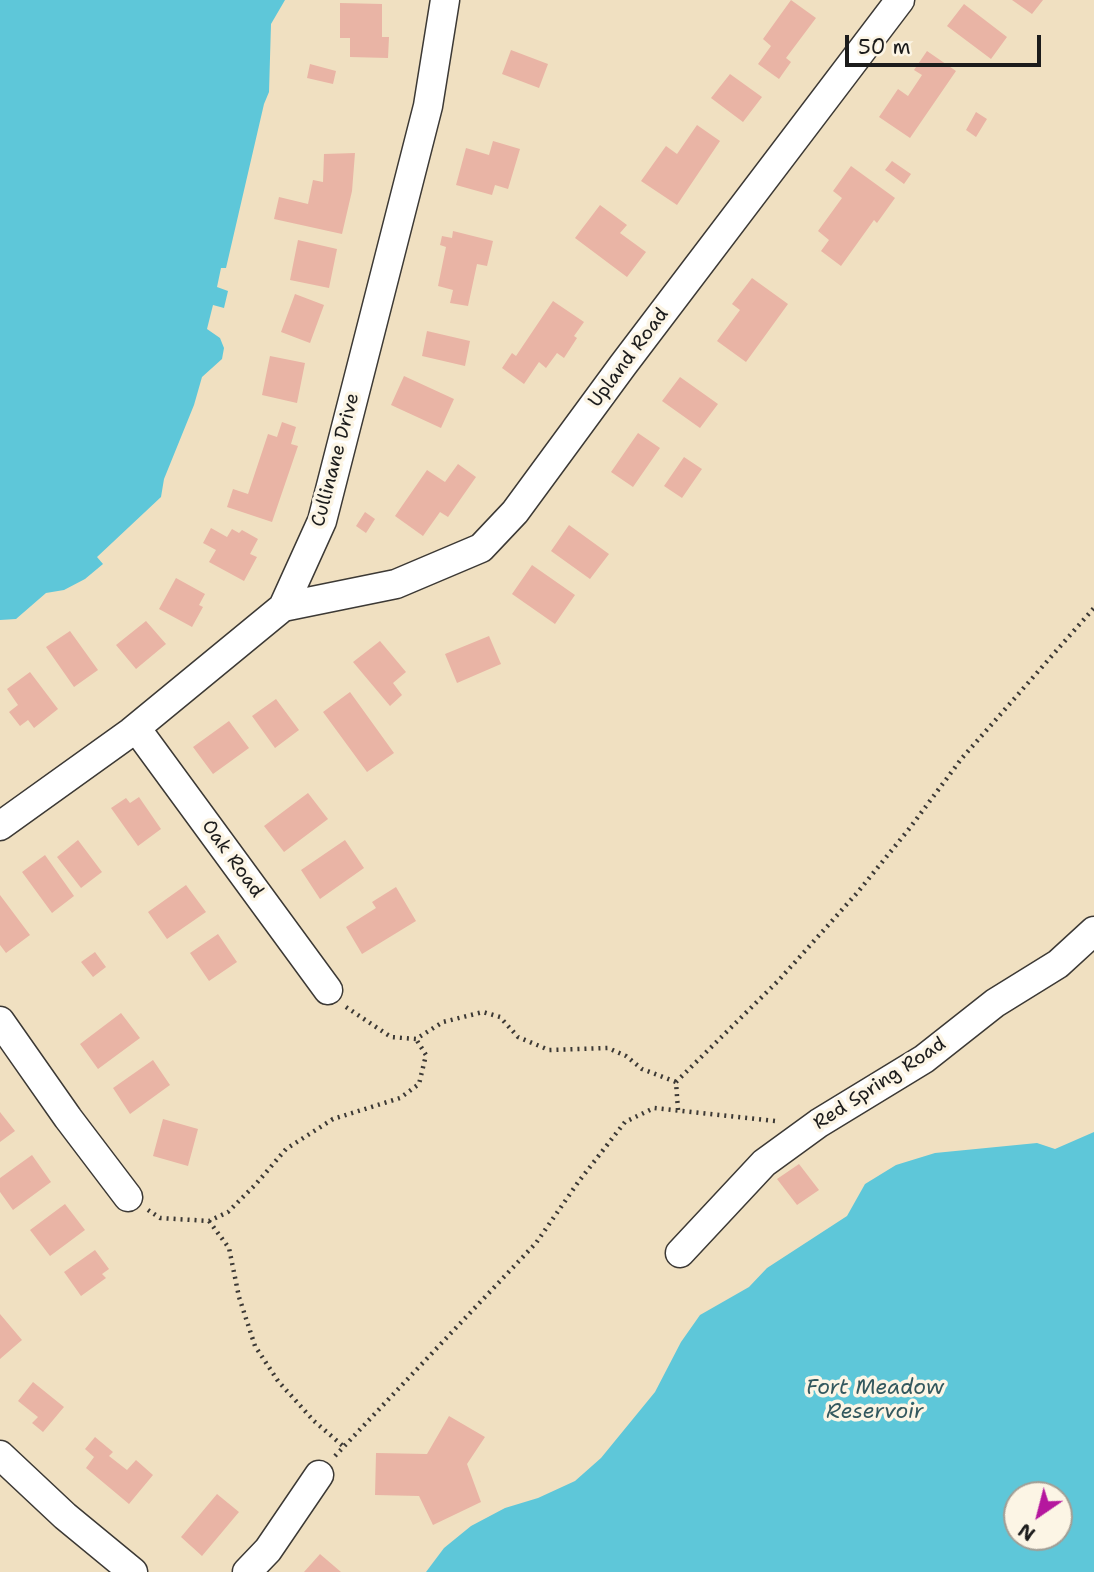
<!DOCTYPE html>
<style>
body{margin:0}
#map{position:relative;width:1094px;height:1572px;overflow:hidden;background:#f0e0c1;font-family:"Shantell Sans",sans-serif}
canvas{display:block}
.north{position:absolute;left:1003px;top:1481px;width:70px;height:70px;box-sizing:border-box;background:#fcf5e5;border:2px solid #a29e95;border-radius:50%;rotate:215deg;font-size:19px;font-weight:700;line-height:28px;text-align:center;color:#1c1c1c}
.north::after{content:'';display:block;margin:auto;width:24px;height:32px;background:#b5179e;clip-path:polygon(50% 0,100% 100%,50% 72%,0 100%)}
.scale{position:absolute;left:845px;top:35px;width:196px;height:32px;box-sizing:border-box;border:4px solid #1c1c1c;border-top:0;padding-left:9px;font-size:21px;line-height:24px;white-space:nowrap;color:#1c1c1c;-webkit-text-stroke:5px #fcf5e5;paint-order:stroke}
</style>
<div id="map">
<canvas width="1094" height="1572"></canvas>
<div class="north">N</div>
<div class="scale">50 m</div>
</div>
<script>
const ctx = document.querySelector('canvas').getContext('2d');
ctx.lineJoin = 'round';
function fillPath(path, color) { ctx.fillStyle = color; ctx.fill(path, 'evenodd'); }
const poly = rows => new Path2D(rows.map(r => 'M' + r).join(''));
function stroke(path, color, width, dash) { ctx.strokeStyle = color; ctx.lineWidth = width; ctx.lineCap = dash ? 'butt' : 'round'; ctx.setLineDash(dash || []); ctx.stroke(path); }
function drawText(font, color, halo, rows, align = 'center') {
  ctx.font = font + ' "Shantell Sans",sans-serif'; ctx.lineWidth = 7; ctx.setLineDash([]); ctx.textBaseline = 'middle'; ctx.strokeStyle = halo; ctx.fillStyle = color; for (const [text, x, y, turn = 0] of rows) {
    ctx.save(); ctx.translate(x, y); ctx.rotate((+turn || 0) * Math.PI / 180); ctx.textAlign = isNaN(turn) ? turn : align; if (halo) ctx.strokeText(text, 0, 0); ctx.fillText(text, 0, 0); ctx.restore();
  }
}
const water = poly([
 [0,0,285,0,271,24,269,92,264,104,226,268,221,268,217,287,228,291,224,308,213,305,207,329,220,338,224,348,222,359,202,377,194,405,164,479,161,497,97,557,103,564,85,579,64,590,46,593,16,619,0,620],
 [1094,1132,1094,1572,426,1572,444,1548,471,1526,505,1508,538,1498,575,1481,601,1458,655,1392,681,1342,700,1315,749,1287,767,1268,847,1216,865,1184,896,1165,935,1153,1037,1143,1055,1149],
 [1059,1495,1059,1537,1017,1537,1017,1495]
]);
const building = poly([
 [791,0,816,18,786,58,791,62,779,79,758,64,771,46,763,39],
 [1012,0,1043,0,1032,14],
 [340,3,382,4,382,37,389,37,388,58,350,57,350,38,340,38],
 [964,4,1007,37,991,59,947,26],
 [511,50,548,64,539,88,502,74],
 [927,51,956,71,910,138,879,117,898,89,908,96,922,75,914,70],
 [310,64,336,71,333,84,307,78],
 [730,74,762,97,743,122,711,98],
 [976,112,987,119,976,137,966,130],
 [697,125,720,141,677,205,641,181,666,146,677,154],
 [493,141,520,149,508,189,495,185,492,195,456,185,466,148,489,155],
 [355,153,352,191,342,234,274,219,279,197,308,204,313,180,323,182,324,154],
 [892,161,911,174,904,184,885,170],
 [851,166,895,198,877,223,874,220,841,266,821,251,829,240,818,231,842,198,833,191],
 [600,205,627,225,620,233,646,252,627,277,575,238],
 [453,231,493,241,487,266,477,264,468,306,450,303,453,290,438,286,446,247,440,245,442,236,452,238],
 [298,240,337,249,329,288,290,280],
 [752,278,788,304,746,362,717,341,740,310,732,304],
 [295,294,324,305,310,343,281,332],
 [553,301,584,322,574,336,577,338,564,358,557,353,546,368,539,362,524,384,502,368,512,353,516,356],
 [427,331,470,341,465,366,422,356],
 [270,356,305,363,297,403,262,395],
 [404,376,454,399,441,428,391,405],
 [680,377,718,404,700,428,662,401],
 [282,422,296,427,291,444,298,446,272,522,227,507,233,489,248,494,268,434,277,437],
 [638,433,660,448,633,487,611,472],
 [684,457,702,469,682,498,664,486],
 [458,464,476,477,448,517,440,512,423,536,395,516,427,470,445,482],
 [365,512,375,519,366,533,356,526],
 [569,525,609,554,590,579,551,551],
 [211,528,227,537,232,529,239,533,242,530,258,539,250,554,257,557,244,581,209,562,216,550,203,543],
 [532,565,575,595,555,624,512,594],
 [176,578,205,594,199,605,203,607,192,627,159,609],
 [146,621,166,644,136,669,116,645],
 [70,631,98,670,74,687,46,647],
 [489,636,501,664,457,683,445,654],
 [380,641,406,672,393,683,402,695,390,706,353,662],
 [30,672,58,709,34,728,28,720,20,726,9,712,18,705,7,689],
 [350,692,394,753,367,772,323,712],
 [276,699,299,730,275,748,252,716],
 [229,721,249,748,213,774,193,747],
 [308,793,328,819,284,852,264,826],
 [139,797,161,829,138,846,111,808,126,798,130,803],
 [78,840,102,872,81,888,57,857],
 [345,840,364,868,320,899,301,870],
 [45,855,74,896,52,913,22,872],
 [186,885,206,912,167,939,148,912],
 [396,887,416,921,362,954,346,927,376,908,372,902],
 [0,895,30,935,6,953,0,945],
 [218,934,237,962,209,981,190,953],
 [95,952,106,967,93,977,81,962],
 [121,1013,140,1038,98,1069,80,1044],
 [153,1060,170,1085,130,1114,113,1088],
 [0,1112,15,1131,0,1142],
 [163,1119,198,1129,188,1166,153,1156],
 [32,1155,51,1182,13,1210,0,1192,0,1178],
 [799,1164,819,1190,797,1205,777,1179],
 [65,1204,85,1230,50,1256,30,1230],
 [95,1250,109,1269,102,1274,106,1278,81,1296,64,1272],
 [0,1314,22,1340,0,1359],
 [33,1382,64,1407,43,1432,32,1423,38,1417,18,1401],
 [449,1416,485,1437,467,1464,481,1502,433,1525,419,1496,375,1495,376,1453,427,1454],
 [95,1437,113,1452,109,1456,127,1470,136,1460,153,1475,129,1504,86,1468,94,1457,85,1449],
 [217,1494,239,1512,202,1556,181,1537],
 [320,1554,341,1572,304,1572]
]);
const path = poly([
 [346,1007,391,1037,416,1039,443,1022,483,1012,500,1017,518,1037,549,1050,608,1048,626,1056,642,1069,676,1082],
 [678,1110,676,1082,779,980,857,893,909,829,962,758,1094,608],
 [148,1210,160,1218,209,1221,228,1212,256,1184,286,1149,333,1119,400,1098,419,1084,426,1055,416,1039],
 [209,1221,229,1248,239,1297,255,1346,278,1381,314,1421,343,1446],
 [335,1456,536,1243,579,1181,625,1122,654,1108,775,1121]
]);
const street = poly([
 [283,607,396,584,481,548,515,512,623,365,900,0],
 [136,728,328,990],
 [0,826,131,732,283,607,322,521,428,106,445,0],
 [0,1021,68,1118,128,1197],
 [680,1253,764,1163,819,1123,924,1059,995,1003,1058,964,1094,931],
 [0,1455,65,1516,133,1572],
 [247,1572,268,1550,319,1475]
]);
const streetNames = [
 ["Upland Road",629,358,-53],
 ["Cullinane Drive",336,460,-75],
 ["Oak Road",232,859,54],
 ["Red Spring Road",880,1084,-33]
];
const waterNames = [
 ["Fort Meadow",875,1389],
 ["Reservoir",875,1413]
];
fillPath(water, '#5ec7d9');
fillPath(building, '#e9b4a5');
stroke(street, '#3c3935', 31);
stroke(path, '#3c3935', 4.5, [2, 5]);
stroke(street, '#fff', 28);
drawText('19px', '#1c1c1c', '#fcf5e5', streetNames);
drawText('italic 21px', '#33585e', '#fcf5e5', waterNames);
</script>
